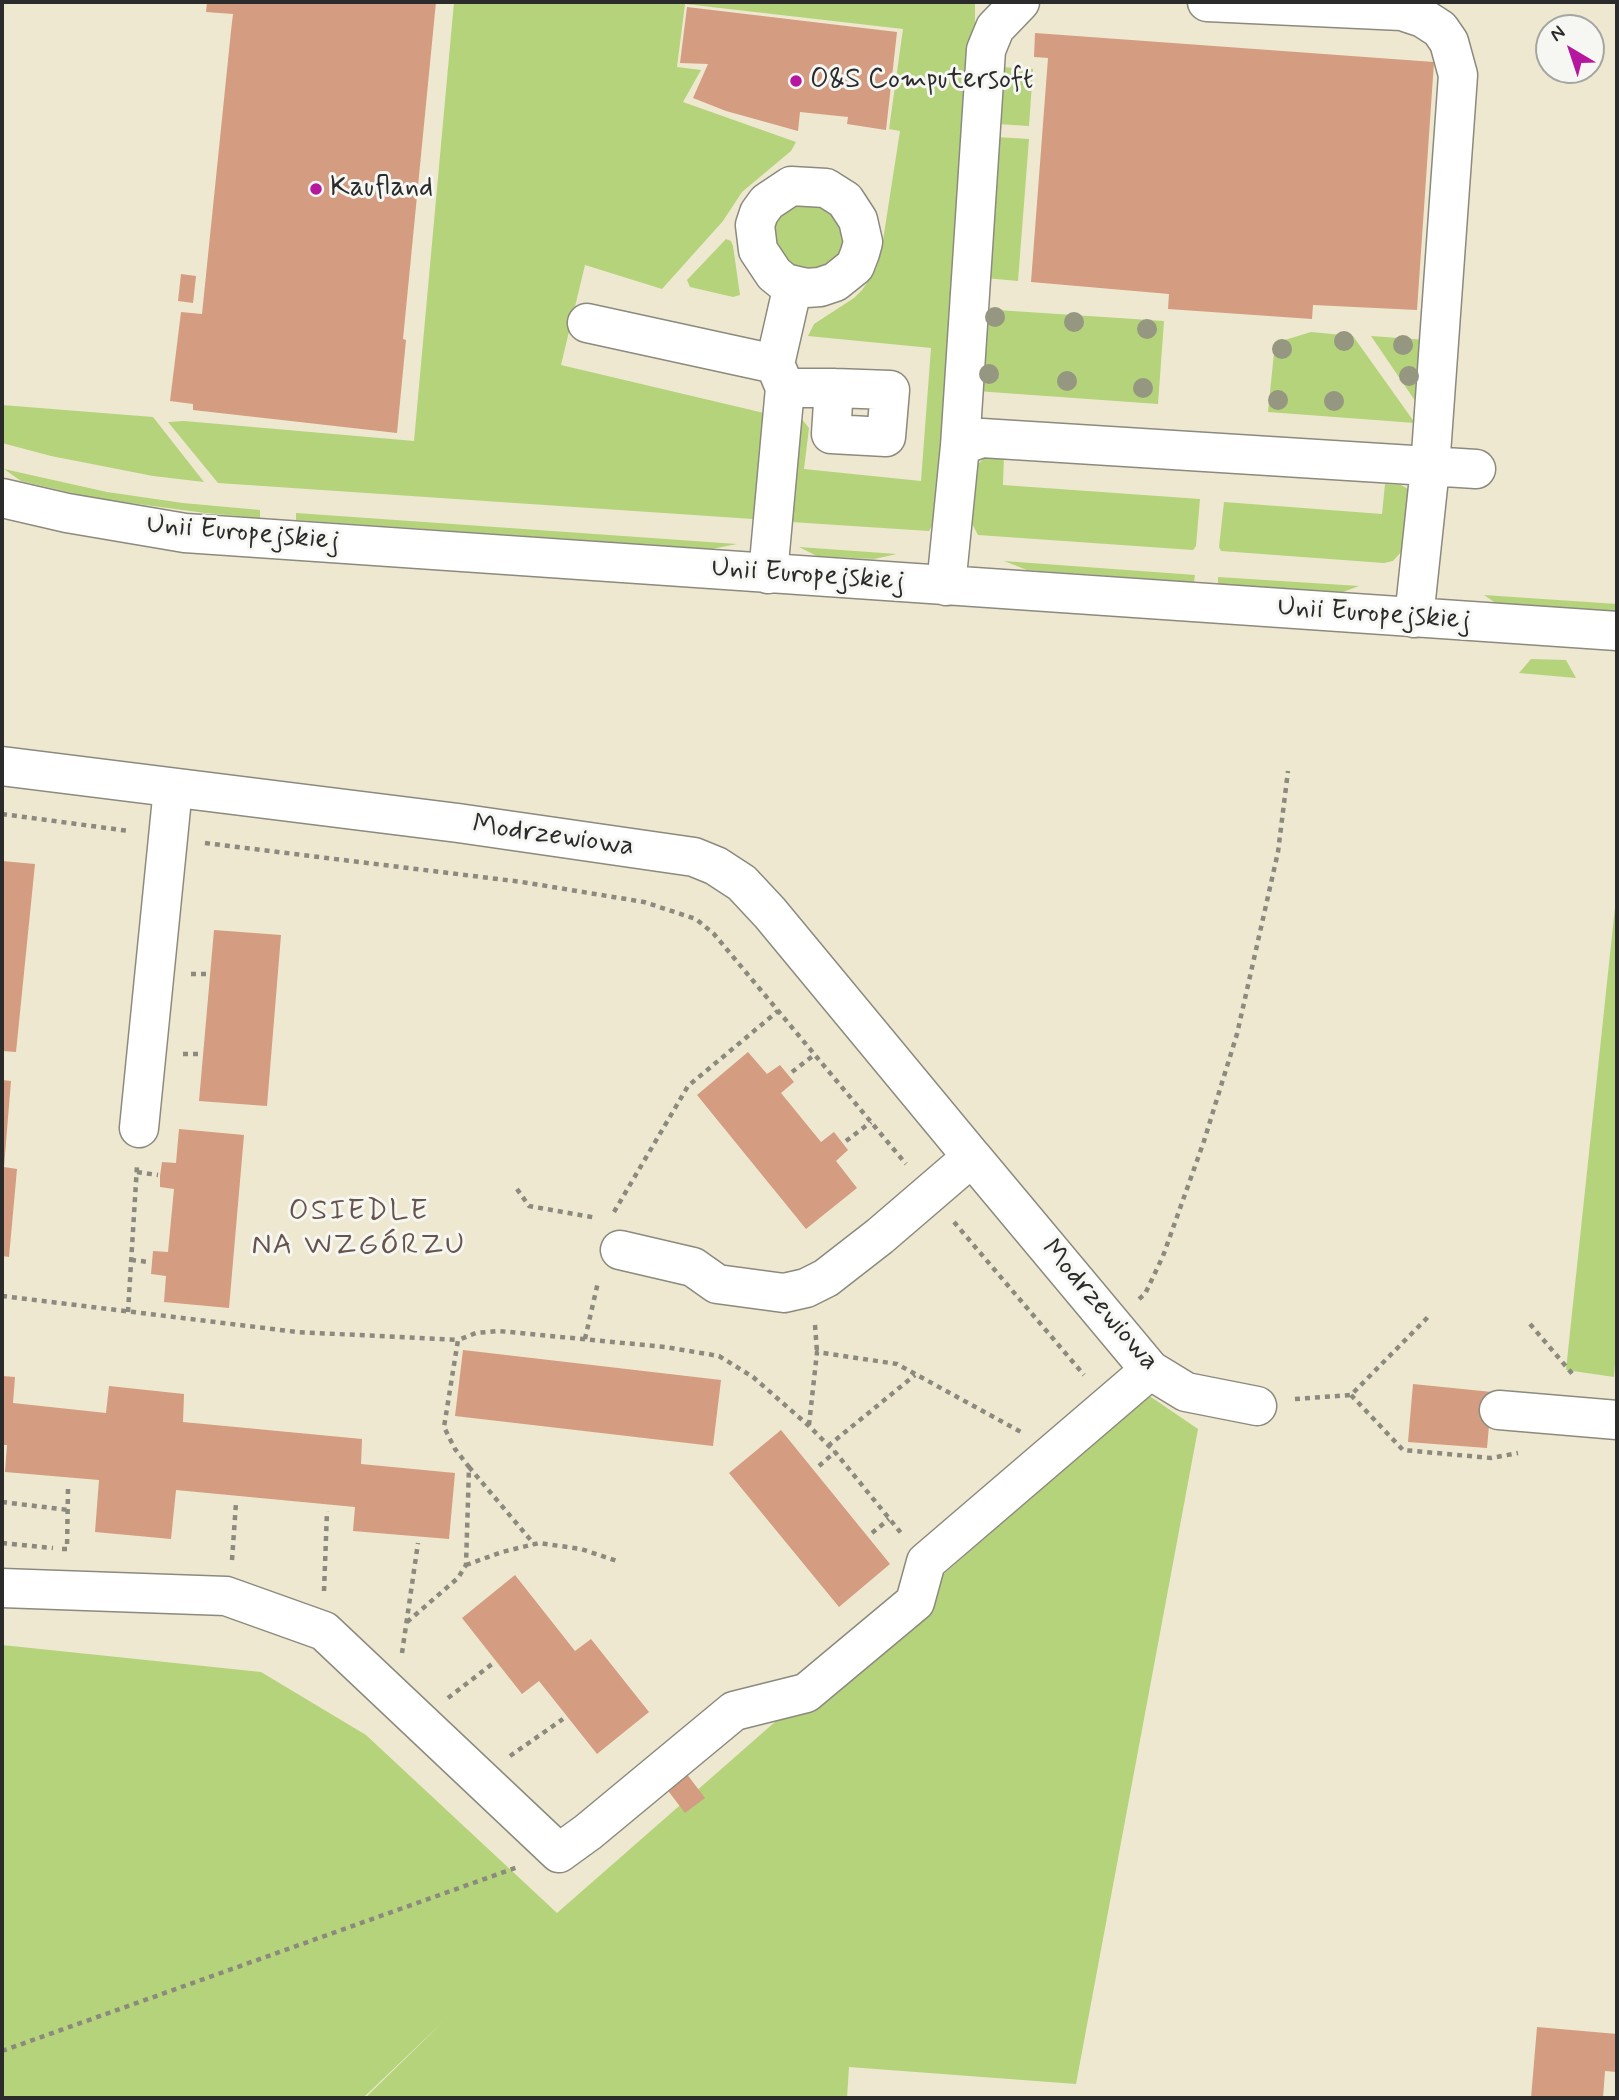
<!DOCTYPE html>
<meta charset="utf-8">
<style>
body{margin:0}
#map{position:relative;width:1619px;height:2100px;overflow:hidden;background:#eee8d0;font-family:Mynerve,sans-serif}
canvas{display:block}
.frame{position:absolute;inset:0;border:4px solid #2b2b2b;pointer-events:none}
.north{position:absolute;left:1535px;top:14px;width:70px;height:70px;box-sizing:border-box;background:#f6f6f2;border:2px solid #a5a5a2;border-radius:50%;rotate:321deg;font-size:19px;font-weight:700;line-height:28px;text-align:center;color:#2b2b2b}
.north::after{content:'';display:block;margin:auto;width:24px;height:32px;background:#b5179e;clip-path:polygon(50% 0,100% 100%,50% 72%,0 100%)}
</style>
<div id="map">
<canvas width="1619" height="2100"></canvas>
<div class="frame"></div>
<div class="north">N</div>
</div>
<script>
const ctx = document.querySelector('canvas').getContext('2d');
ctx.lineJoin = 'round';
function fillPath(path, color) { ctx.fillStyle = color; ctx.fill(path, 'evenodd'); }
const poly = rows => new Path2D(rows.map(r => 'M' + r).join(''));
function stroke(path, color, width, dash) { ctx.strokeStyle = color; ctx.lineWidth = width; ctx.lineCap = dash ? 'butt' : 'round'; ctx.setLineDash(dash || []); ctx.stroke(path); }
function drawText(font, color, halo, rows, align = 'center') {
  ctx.font = font + ' Mynerve,sans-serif'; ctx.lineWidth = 6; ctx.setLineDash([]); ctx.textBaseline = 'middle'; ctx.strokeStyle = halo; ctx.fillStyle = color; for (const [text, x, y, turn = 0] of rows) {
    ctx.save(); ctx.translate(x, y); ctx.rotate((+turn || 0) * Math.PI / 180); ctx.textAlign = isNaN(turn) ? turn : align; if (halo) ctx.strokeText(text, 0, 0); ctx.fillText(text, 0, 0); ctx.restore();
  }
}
const green = poly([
 [454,2,975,2,975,35,938,515,929,531,791,522,801,418,809,428,804,469,921,481,931,348,808,336,814,324,854,298,862,290,876,269,881,253,900,131,889,129,903,29,685,4,677,67,701,70,683,102,796,142,791,151,742,192,723,221,662,289,585,265,561,365,764,413,753,519,218,483,168,422,184,421,414,441],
 [1000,67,1033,69,1029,126,997,124],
 [996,137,1029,139,1018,281,985,278],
 [793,201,828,205,848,241,834,264,801,271,778,258,772,218],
 [726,239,731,241,733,246,740,295,733,297,690,287,687,280],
 [982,309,1164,321,1158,404,976,391],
 [1311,332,1353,336,1415,423,1268,412,1275,343],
 [1371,336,1427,340,1422,411],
 [2,405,153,417,204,482,153,476,51,456,2,443],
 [986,456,1004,456,1003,485,1200,499,1196,546,1193,550,978,535,971,522,973,469],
 [4,469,107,492,183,503,260,510,260,518,205,513,93,498,21,481],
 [1385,484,1401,485,1410,490,1402,551,1393,561,1384,563,1221,551,1219,547,1224,502,1382,514],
 [296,513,737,544,712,549,296,520],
 [799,547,897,554,874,559,817,556],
 [1004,561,1195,575,1194,582,1027,570],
 [1218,577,1359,586,1343,592,1218,584],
 [1484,595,1617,604,1617,612,1497,604],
 [1531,659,1566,660,1576,678,1519,673],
 [1617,888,1617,1336,1614,1377,1566,1370],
 [1148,1395,1198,1429,1076,2084,849,2067,847,2098,365,2098,447,2018,363,2098,2,2098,2,1645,261,1672,366,1735,557,1913]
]);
const building = poly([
 [207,2,436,2,403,339,406,340,397,433,193,410,193,404,170,401,181,312,202,314,231,31,233,14,206,12],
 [687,7,897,32,886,130,847,124,848,117,800,112,798,131,726,111,693,98,708,64,680,63],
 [1035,33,1434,62,1417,310,1313,305,1312,319,1168,309,1169,294,1031,282,1048,58,1034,57],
 [181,274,196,276,193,303,178,301],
 [2,861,35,864,16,1052,2,1051],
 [214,930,281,935,267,1106,199,1101],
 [748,1052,767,1074,780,1065,794,1082,781,1093,821,1142,834,1132,848,1150,836,1161,857,1188,806,1229,697,1095],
 [2,1080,11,1081,4,1167,17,1169,9,1257,2,1256],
 [179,1129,244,1135,229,1308,164,1302,166,1276,151,1274,153,1251,168,1252,174,1189,160,1187,160,1176,162,1162,176,1163],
 [463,1350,721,1380,713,1446,455,1416],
 [2,1376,15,1377,13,1403,106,1413,109,1386,184,1394,183,1422,362,1439,361,1464,455,1473,449,1539,353,1531,355,1507,176,1490,171,1539,95,1532,99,1480,5,1472,7,1445,2,1445],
 [1413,1384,1492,1392,1487,1448,1408,1442],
 [781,1430,890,1564,839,1607,729,1473],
 [515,1575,575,1651,591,1639,649,1712,597,1754,539,1681,522,1694,462,1618],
 [686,1773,705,1798,685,1813,666,1788],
 [1537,2027,1617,2034,1617,2072,1605,2071,1603,2098,1531,2098]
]);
const path = poly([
 [2,814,129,831],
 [205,843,522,882,644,902,696,919,714,934,906,1164],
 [191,974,207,974],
 [183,1054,199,1054],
 [792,1072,814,1055],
 [846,1141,871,1122],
 [137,1172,158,1175],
 [517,1189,529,1206,597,1218],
 [614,1212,688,1086,778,1011],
 [954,1222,1084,1375],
 [131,1260,149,1262],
 [2,1296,297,1332,458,1340],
 [1139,1299,1145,1294,1163,1256,1204,1141,1237,1034,1278,852,1288,771],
 [128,1312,137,1166],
 [1530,1324,1575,1377],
 [815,1325,817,1352],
 [585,1339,598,1282],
 [1351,1395,1403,1450,1491,1458,1518,1453],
 [1295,1399,1351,1395,1429,1316],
 [809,1425,817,1352,897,1364,1021,1432],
 [828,1446,915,1375],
 [819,1466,835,1452],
 [469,1467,534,1544],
 [2,1502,69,1510],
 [872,1533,889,1519],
 [2,1543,53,1548],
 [62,1549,67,1549,68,1489],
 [232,1560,236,1503],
 [466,1565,502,1552,539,1543,581,1549,617,1561],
 [324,1591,327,1511],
 [407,1622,458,1578,466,1565,469,1467,455,1449,444,1427,458,1340,476,1333,499,1331,665,1347,719,1356,753,1377,809,1426,835,1452,901,1533],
 [402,1653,418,1543],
 [448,1698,492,1664],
 [510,1756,563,1719],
 [2,2051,518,1867]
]);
const minor = poly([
 [1207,2,1402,11,1423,18,1440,29,1449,42,1458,75,1430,468,1414,618],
 [791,186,826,188,845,200,858,220,863,242,860,253,855,266,835,282,820,287,806,288,785,283,774,274,758,250,755,225,759,213,767,202,791,186],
 [587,323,775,364],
 [785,388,834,388,890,390,886,437,831,434,834,388],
 [960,446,986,50,995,28,1020,2],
 [2,498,67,513,185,533,1617,631],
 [768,574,785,388,775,364,793,285],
 [946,586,960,446,982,438,1476,469],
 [2,766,458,823,694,857,716,866,742,883,770,913,972,1157,880,1236,826,1278,806,1288,784,1293,717,1284,693,1267,620,1250],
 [139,1128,173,788],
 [972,1157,1150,1370,1186,1392,1257,1406],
 [1499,1410,1617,1420],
 [2,1588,226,1596,324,1631,559,1853,588,1832,734,1711,806,1693,915,1602,926,1562,1150,1370]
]);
const trees = [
 [995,317],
 [1074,322],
 [1147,329],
 [1344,341],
 [1403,345],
 [1282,349],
 [989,374],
 [1409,376],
 [1067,381],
 [1143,388],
 [1278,400],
 [1334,401]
];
const markers = [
 [796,81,7,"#b5179e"],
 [316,189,7,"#b5179e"]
];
const poiNames = [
 ["O&S Computersoft",810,81],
 ["Kaufland",330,189]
];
const streetNames = [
 ["Unii Europejskiej",243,534,5],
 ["Unii Europejskiej",808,576,4],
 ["Unii Europejskiej",1374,615,4],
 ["Modrzewiowa",553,837,8],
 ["Modrzewiowa",1099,1306,49]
];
const neighbourhoodNames = [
 ["OSIEDLE",359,1213],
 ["NA WZGÓRZU",359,1247]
];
fillPath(green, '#b4d37b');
fillPath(building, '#d49c80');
stroke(minor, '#8c8a7e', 41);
stroke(path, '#8c8a7e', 4.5, [5, 5]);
stroke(minor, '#fff', 38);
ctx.fillStyle = '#959780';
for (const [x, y] of trees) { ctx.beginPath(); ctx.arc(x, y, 10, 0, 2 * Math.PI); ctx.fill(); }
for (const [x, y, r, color] of markers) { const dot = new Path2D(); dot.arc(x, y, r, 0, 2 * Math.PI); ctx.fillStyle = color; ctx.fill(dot); stroke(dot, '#f6f6f2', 2.5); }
drawText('28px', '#2b2b2b', '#f6f6f2', poiNames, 'left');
drawText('28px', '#2b2b2b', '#f6f6f2', streetNames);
ctx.letterSpacing = '2px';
drawText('30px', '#665349', '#f6f6f2', neighbourhoodNames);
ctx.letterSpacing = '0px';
</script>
